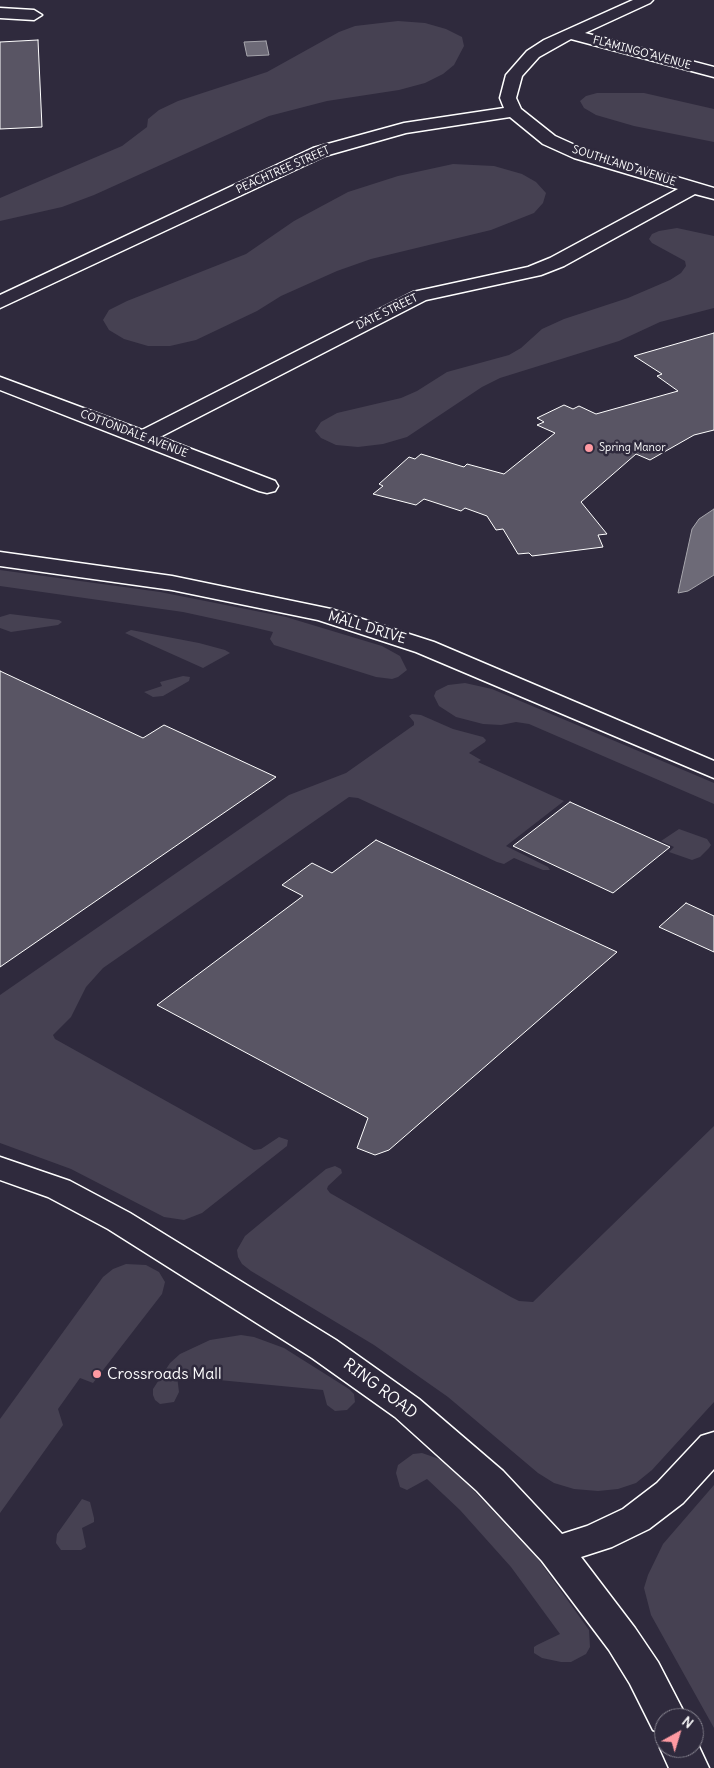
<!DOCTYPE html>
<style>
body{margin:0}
#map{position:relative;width:714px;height:1768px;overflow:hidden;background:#2f2a3d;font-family:Delius,sans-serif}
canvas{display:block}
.north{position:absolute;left:654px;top:1708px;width:50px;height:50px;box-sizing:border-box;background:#2f2a3d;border:1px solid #827f8b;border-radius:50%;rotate:39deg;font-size:14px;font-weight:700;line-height:20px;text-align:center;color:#fff}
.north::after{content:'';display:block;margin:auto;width:18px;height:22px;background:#ff9aa2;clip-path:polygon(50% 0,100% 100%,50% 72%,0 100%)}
</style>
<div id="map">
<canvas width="714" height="1768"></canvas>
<div class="north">N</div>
</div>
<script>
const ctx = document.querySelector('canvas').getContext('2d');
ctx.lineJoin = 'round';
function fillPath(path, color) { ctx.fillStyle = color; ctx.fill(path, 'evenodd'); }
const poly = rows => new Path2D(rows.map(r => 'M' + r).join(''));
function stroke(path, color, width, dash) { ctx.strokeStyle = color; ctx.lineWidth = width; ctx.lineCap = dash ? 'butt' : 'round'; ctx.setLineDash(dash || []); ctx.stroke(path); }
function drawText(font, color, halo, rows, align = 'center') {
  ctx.font = font + ' Delius,sans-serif'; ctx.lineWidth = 5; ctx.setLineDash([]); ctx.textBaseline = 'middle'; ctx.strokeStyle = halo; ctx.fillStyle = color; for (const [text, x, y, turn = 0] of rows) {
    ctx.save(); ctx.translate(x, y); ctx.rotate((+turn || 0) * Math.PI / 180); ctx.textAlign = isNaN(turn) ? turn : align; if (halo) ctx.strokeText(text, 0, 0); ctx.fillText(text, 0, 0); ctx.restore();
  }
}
const green = poly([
 [398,21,425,23,446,29,462,37,464,46,454,65,443,74,425,83,399,90,327,101,269,116,94,195,62,207,0,221,0,198,122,146,147,127,148,119,159,110,178,101,267,72,339,32,355,26],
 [597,93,644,93,714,109,714,142,634,126,596,115,584,108,580,101,586,96],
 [453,164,494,166,522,174,536,182,546,193,543,203,534,213,491,230,371,259,337,271,281,296,257,311,196,340,170,346,148,346,124,339,109,330,103,320,109,310,127,301,246,254,294,221,348,192,398,176],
 [677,228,714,236,714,308,660,322,619,341,500,378,482,387,407,437,383,444,358,447,336,445,321,438,315,431,321,422,337,413,401,398,417,391,447,372,509,355,521,348,542,329,564,319,628,298,670,280,681,273,686,266,685,261,652,243,649,239,652,234,659,231],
 [0,570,160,592,286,617,382,646,400,656,407,670,398,677,392,679,376,677,274,645,270,639,273,632,252,627,183,612,0,586],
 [10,614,59,620,62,622,58,625,11,632,0,628,0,617],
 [131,630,199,643,225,650,230,653,203,668,125,633],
 [183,676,190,677,189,681,163,696,153,697,144,692,162,686,160,682],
 [465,683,492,689,714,783,714,804,529,724,516,722,501,725,483,724,456,717,439,706,434,696,436,691,448,685],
 [412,714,421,715,453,729,483,737,486,740,485,742,469,753,481,760,478,762,564,801,506,846,548,867,550,870,543,870,514,858,504,864,497,862,358,798,349,797,103,968,86,987,71,1017,53,1035,55,1039,254,1150,261,1149,279,1137,288,1140,287,1146,202,1213,184,1220,164,1217,71,1169,0,1143,0,995,289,795,346,773,414,725,414,722,409,716],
 [679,829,707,839,711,845,709,848,700,857,692,860,669,852,674,847,661,841],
 [714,1126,714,1402,652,1470,636,1483,618,1489,598,1491,574,1489,554,1483,538,1473,448,1397,374,1345,251,1271,242,1264,238,1257,237,1250,245,1236,326,1169,335,1166,341,1169,342,1173,328,1186,327,1189,330,1193,511,1297,519,1301,533,1302],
 [126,1264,146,1265,159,1272,165,1282,162,1294,93,1383,80,1378,58,1409,63,1425,0,1513,0,1419,103,1277,113,1269],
 [241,1335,254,1337,284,1348,349,1389,354,1394,355,1402,347,1410,335,1411,327,1405,323,1390,177,1376,179,1392,174,1402,160,1404,155,1400,153,1395,153,1389,170,1363,180,1354,210,1340],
 [422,1453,442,1460,459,1475,538,1559,589,1630,590,1647,586,1654,571,1662,561,1662,542,1658,534,1653,534,1647,537,1645,560,1634,511,1567,460,1510,427,1479,407,1490,400,1487,396,1473,398,1465,413,1454],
 [714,1485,714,1728,651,1615,644,1588,648,1575,663,1544],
 [82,1499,90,1502,94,1518,94,1522,82,1528,86,1547,81,1550,61,1550,56,1543,57,1534]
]);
const water = poly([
 [266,41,269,55,247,56,244,42,266,41],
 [714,509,714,575,688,591,678,593,692,529,699,519,714,509]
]);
const building = poly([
 [38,40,42,127,0,129,0,42,38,40],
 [714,333,714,430,694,435,650,460,636,454,581,502,607,534,598,535,603,547,532,556,529,553,518,554,503,529,496,530,487,516,465,508,461,511,424,499,416,505,373,494,383,486,379,484,409,457,415,459,421,454,464,467,467,464,504,474,555,433,537,425,544,422,537,418,564,405,573,409,579,406,596,414,678,391,657,376,662,374,634,356,714,333],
 [0,671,143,738,164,725,276,777,0,967,0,671],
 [570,802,670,847,613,893,513,846,570,802],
 [376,840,617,952,389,1150,375,1155,357,1148,368,1118,157,1005,303,896,282,885,312,863,332,873,376,840],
 [686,903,714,916,714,952,659,927,686,903]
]);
const minor = poly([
 [633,0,653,0,650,3,585,33,714,67,714,77,571,39,539,57,522,76,516,98,521,109,555,136,586,150,714,188,714,199,695,194,564,266,541,275,426,300,160,437,275,481,278,486,275,491,267,493,259,491,0,390,0,377,142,430,413,292,528,267,550,258,678,189,574,158,543,144,510,117,406,133,325,156,0,308,0,295,313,148,404,123,504,108,500,98,506,75,527,51,544,40,633,0],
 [0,8,34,10,42,15,34,20,0,18,0,8],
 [0,552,172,576,331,609,434,642,714,761,714,778,416,652,318,620,172,590,0,566,0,552],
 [0,1157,70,1181,130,1213,336,1340,419,1399,503,1471,562,1534,587,1526,623,1509,657,1483,701,1436,714,1432,714,1469,683,1503,649,1529,612,1547,581,1557,635,1628,658,1662,687,1718,664,1718,664,1734,653,1730,630,1684,609,1650,542,1561,477,1491,395,1417,312,1358,108,1229,48,1197,0,1180,0,1157],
 [694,1736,709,1768,669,1768,660,1748,664,1740,664,1748,694,1748,694,1736]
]);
const markers = [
 [589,448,5,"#ff9aa2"],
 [97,1374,5,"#ff9aa2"]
];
const farStreetnames = [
 ["FLAMINGO AVENUE",642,53,15],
 ["SOUTHLAND AVENUE",624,166,18],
 ["PEACHTREE STREET",283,170,-24],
 ["DATE STREET",387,312,-26],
 ["COTTONDALE AVENUE",134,434,21]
];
const farPoinames = [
 ["Spring Manor",599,448]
];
const streetNames = [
 ["MALL DRIVE",367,628,17]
];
const nearPoinames = [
 ["Crossroads Mall",107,1374]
];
const nearStreetnames = [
 ["RING ROAD",380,1389,37]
];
fillPath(green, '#464152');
fillPath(water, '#6d6a77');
stroke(water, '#a7a6ad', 1);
fillPath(building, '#595564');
stroke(building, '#fff', 1);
stroke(minor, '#fff', 3);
fillPath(minor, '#2f2a3d');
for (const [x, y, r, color] of markers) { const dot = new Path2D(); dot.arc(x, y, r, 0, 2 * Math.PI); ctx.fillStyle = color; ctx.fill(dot); stroke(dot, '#2f2a3d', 2); }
drawText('11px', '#fff', '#2f2a3d', farStreetnames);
drawText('11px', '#fff', '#2f2a3d', farPoinames, 'left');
drawText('14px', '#fff', '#2f2a3d', streetNames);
drawText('16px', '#fff', '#2f2a3d', nearPoinames, 'left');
drawText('16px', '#fff', '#2f2a3d', nearStreetnames);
</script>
